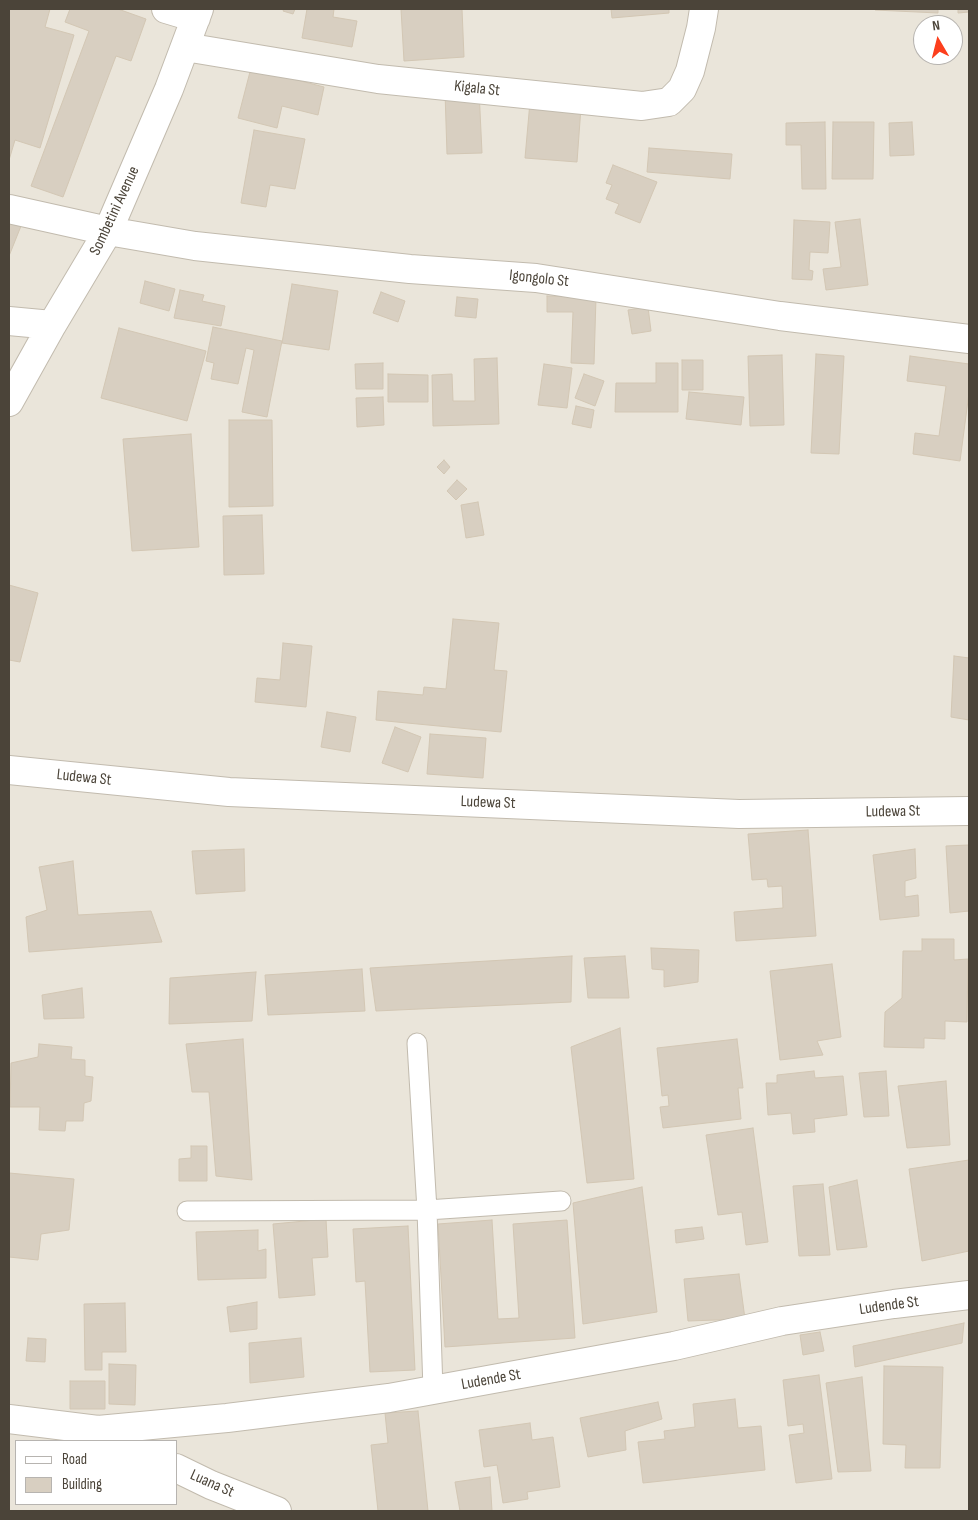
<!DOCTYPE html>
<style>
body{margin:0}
#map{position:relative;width:978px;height:1520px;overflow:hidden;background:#f6f3ec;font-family:"Sofia Sans Condensed",sans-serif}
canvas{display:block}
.frame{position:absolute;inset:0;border:10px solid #4b4439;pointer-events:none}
.legend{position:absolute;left:15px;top:1440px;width:162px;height:65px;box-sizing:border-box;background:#fff;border:1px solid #b7b4b0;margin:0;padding:6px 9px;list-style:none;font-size:15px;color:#4b4439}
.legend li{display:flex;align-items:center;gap:10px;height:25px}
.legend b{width:25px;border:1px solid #b7b4b0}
.north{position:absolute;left:913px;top:15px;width:50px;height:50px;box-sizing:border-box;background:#fff;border:1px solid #b7b4b0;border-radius:50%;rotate:352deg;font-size:14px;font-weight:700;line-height:20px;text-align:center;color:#4b4439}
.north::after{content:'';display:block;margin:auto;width:18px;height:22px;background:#fc3f1d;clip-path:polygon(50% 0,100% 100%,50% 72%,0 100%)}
</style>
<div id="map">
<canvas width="978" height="1520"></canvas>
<div class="frame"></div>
<ul class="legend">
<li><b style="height:6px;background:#fff"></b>Road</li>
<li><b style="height:14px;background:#d8cfc1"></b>Building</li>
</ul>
<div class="north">N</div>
</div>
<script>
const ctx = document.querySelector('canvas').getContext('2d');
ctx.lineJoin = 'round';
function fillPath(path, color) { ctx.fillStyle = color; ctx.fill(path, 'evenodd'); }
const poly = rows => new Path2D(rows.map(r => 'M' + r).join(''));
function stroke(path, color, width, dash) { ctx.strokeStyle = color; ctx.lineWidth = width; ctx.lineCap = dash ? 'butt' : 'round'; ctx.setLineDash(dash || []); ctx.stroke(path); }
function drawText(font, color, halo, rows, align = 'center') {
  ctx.font = font + ' "Sofia Sans Condensed",sans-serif'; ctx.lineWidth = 4; ctx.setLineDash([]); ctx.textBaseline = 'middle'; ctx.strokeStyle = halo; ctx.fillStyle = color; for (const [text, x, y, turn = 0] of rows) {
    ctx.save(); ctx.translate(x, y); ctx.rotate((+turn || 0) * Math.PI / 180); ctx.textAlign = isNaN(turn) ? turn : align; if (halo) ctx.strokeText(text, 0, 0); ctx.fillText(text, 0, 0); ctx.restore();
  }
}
const residential = poly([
 [9,9,969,9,969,1511,9,1511],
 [923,25,953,25,953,55,923,55],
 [16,1441,176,1441,176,1504,16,1504]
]);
const building = poly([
 [9,9,50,9,45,27,74,35,40,148,15,140,9,160,9,9],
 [70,9,118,9,146,19,131,61,116,56,63,197,31,186,89,31,65,22,70,9],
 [284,9,295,9,293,14,283,11,284,9],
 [307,9,334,9,333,17,357,21,352,47,302,38,307,9],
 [401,9,462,9,464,57,404,61,401,9],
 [611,9,669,9,669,13,612,18,611,9],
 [875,9,938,9,938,13,875,10,875,9],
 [958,9,969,9,969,12,958,13,958,9],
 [251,68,324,87,318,115,282,106,277,128,238,118,251,68],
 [479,90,482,153,447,154,445,92,479,90],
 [530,102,581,107,577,162,525,158,530,102],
 [825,122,826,189,802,189,801,145,786,145,786,123,825,122],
 [833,122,874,122,873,179,832,179,833,122],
 [912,122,914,155,890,156,889,123,912,122],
 [254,130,305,139,295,189,270,185,266,207,241,203,254,130],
 [649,148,732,154,730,179,647,172,649,148],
 [613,165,657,182,640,223,615,213,619,204,606,199,612,185,606,183,613,165],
 [860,219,868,285,826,290,823,269,841,267,835,222,860,219],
 [794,220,830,222,828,253,810,252,809,270,813,271,812,280,792,279,794,220],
 [9,221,21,226,9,256,9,221],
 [145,281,175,289,169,311,140,303,145,281],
 [292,284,338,291,329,350,282,343,292,284],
 [180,290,204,295,202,301,225,306,221,326,174,318,180,290],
 [381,292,405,301,398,322,373,313,381,292],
 [547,296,596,297,594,364,571,363,573,312,547,312,547,296],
 [457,297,478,299,476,318,455,316,457,297],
 [648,307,651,331,632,334,628,310,648,307],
 [213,327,282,341,267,417,242,412,254,350,246,348,238,384,211,379,214,363,206,361,213,327],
 [119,328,206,351,187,421,101,398,119,328],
 [816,354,844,356,839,454,811,453,816,354],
 [782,355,784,425,750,426,748,356,782,355],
 [910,356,969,364,969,393,960,461,913,454,915,433,939,436,946,386,907,381,910,356],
 [497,358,499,424,433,426,432,375,452,374,453,401,475,401,474,359,497,358],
 [682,360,703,360,703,390,682,390,682,360],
 [383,363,383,389,356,389,355,364,383,363],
 [656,363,678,363,678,412,615,412,616,383,656,383,656,363],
 [544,364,572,368,567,408,538,405,544,364],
 [388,374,428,375,428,402,388,402,388,374],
 [584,374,604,381,595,406,575,398,584,374],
 [689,392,744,397,741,425,686,419,689,392],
 [383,397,384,425,357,427,356,398,383,397],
 [576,406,594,410,591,428,572,424,576,406],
 [229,420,272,420,273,506,229,507,229,420],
 [191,434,199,547,132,551,123,439,191,434],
 [444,460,450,467,444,474,437,467,444,460],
 [457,480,467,489,456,500,447,491,457,480],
 [478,502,484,535,466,538,461,505,478,502],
 [262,515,264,574,224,575,223,516,262,515],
 [9,585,38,593,20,662,9,660,9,585],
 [453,619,499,623,494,670,507,671,501,732,376,720,378,691,423,695,424,687,446,689,453,619],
 [283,643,312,646,306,707,255,702,257,678,280,680,283,643],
 [954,656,969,658,969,720,951,717,954,656],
 [327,712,356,717,350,752,321,747,327,712],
 [395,727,421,737,408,772,382,763,395,727],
 [430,734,486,738,483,778,427,774,430,734],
 [808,830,816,936,736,941,734,912,783,908,782,886,768,887,767,879,752,880,748,834,808,830],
 [969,845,969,911,950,913,946,846,969,845],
 [244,849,245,891,196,894,192,851,244,849],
 [915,849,916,878,905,881,905,897,918,895,919,916,880,920,873,855,915,849],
 [73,861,78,915,151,911,162,942,29,952,26,917,47,910,39,867,73,861],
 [922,939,954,939,954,960,968,959,967,1022,945,1021,945,1039,924,1038,924,1048,884,1047,885,1012,902,998,903,951,922,951,922,939],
 [651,948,699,950,698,982,664,987,664,970,652,969,651,948],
 [572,956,571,1002,376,1011,370,968,572,956],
 [625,956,629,998,588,998,584,958,625,956],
 [832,964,841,1037,817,1041,823,1055,780,1060,770,971,832,964],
 [362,969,365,1011,268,1015,265,975,362,969],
 [256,972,252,1021,169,1024,170,978,256,972],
 [82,988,84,1018,44,1019,42,995,82,988],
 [620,1028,634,1179,587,1183,571,1047,620,1028],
 [243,1039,252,1180,216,1176,209,1092,192,1092,186,1044,243,1039],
 [737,1039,743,1088,738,1088,741,1119,663,1128,660,1107,669,1106,668,1095,662,1096,657,1048,737,1039],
 [39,1044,72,1047,71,1059,85,1060,85,1076,93,1077,91,1101,84,1103,83,1121,66,1121,65,1131,39,1130,40,1107,10,1107,11,1063,38,1057,39,1044],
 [814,1071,815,1078,843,1076,847,1115,814,1119,815,1132,793,1134,791,1113,768,1115,766,1083,777,1083,777,1075,814,1071],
 [886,1071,889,1116,864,1117,859,1073,886,1071],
 [946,1081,950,1145,907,1148,898,1086,946,1081],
 [753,1128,768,1242,746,1245,742,1212,718,1215,706,1135,753,1128],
 [191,1146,207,1146,207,1181,179,1181,179,1159,191,1158,191,1146],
 [969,1160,969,1251,922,1261,909,1169,969,1160],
 [9,1173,74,1179,69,1230,41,1234,38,1260,9,1257,9,1173],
 [857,1180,867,1247,837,1250,829,1187,857,1180],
 [823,1184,830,1255,799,1256,793,1186,823,1184],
 [642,1187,657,1312,583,1324,573,1203,642,1187],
 [326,1219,328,1257,312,1258,315,1295,279,1298,273,1224,326,1219],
 [492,1220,498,1319,519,1318,513,1224,567,1220,575,1338,445,1347,438,1224,492,1220],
 [408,1226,415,1370,370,1372,365,1281,356,1282,353,1229,408,1226],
 [702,1227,704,1239,676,1243,675,1230,702,1227],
 [258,1230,258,1251,266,1249,266,1278,198,1280,196,1232,258,1230],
 [739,1274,745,1319,688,1321,684,1279,739,1274],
 [257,1302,257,1329,230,1332,227,1307,257,1302],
 [125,1303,126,1352,102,1352,102,1370,85,1370,84,1304,125,1303],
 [964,1323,962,1343,855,1367,853,1346,964,1323],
 [820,1332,824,1351,803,1355,800,1335,820,1332],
 [28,1338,46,1339,45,1362,26,1361,28,1338],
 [301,1338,304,1377,250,1383,249,1343,301,1338],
 [109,1364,136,1365,135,1405,109,1404,109,1364],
 [884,1366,943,1367,940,1468,905,1468,906,1445,883,1444,884,1366],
 [819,1375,832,1479,796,1483,789,1435,804,1433,803,1424,788,1426,783,1380,819,1375],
 [862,1377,871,1471,838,1472,826,1383,862,1377],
 [70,1381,105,1381,105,1409,70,1409,70,1381],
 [735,1399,738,1428,761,1426,765,1470,643,1483,638,1442,665,1439,664,1431,695,1427,693,1404,735,1399],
 [658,1402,662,1419,625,1431,626,1450,588,1457,580,1418,658,1402],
 [418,1411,428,1511,378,1511,371,1445,388,1443,385,1413,418,1411],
 [530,1423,532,1440,553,1437,560,1487,527,1492,528,1499,503,1503,497,1465,484,1467,479,1430,530,1423],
 [490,1477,492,1511,460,1511,455,1482,490,1477]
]);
const service = poly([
 [417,1043,427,1210,433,1390],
 [187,1211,427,1210,561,1201]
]);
const minor = poly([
 [166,9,196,18],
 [185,47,378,79,642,106,669,102,682,89,690,71,701,28,704,9],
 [9,209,108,231,195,246,410,269,536,278,780,316,969,339],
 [9,321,52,325],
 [9,402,52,325,108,231,169,89,199,9],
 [9,770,229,792,739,814,969,811],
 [9,1419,98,1430,227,1418,389,1398,674,1346,782,1321,894,1304,969,1295],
 [176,1468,211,1485,277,1511]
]);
const streetNames = [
 ["Kigala St",477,89,6],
 ["Sombetini Avenue",115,211,-65],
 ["Igongolo St",539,279,6],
 ["Ludewa St",84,778,6],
 ["Ludewa St",488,803,2],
 ["Ludewa St",893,812,-1],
 ["Ludende St",889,1306,-8],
 ["Ludende St",491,1380,-10],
 ["Luana St",212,1484,24]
];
fillPath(residential, '#eae5da');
fillPath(building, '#d8cfc1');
stroke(building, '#d3c7b4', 1);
stroke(service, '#c2bbae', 21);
stroke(minor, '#c2bbae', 30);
stroke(service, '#fff', 19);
stroke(minor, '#fff', 28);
drawText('16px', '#4b4439', '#fff', streetNames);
</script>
